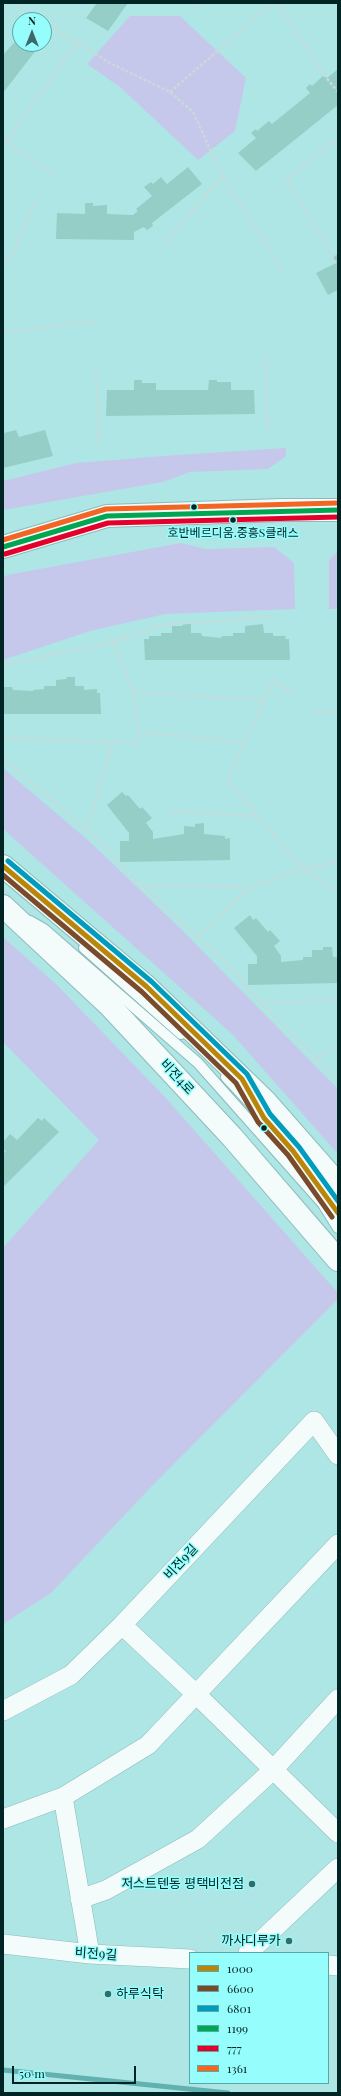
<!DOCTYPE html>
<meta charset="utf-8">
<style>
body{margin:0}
#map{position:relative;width:341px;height:2096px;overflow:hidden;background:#ade6e5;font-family:"Playfair Display",serif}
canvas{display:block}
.frame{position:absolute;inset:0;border:4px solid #012424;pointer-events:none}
.legend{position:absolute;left:189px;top:1952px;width:140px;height:132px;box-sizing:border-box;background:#95fefc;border:1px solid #5aa7a6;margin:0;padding:5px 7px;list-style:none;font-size:12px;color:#012424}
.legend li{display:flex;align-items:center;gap:8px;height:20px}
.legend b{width:20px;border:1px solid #5aa7a6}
.north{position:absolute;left:12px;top:12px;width:40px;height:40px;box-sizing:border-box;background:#95fefc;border:1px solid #5aa7a6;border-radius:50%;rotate:0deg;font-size:11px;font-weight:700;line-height:16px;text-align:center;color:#012424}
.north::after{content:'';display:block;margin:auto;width:14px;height:18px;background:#3d6868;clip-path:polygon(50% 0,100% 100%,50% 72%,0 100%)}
.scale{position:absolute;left:12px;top:2066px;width:124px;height:18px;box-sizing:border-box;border:2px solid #012424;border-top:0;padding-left:5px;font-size:12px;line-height:14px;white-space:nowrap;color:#012424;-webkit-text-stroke:3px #95fefc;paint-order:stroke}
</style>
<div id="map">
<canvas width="341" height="2096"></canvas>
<div class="frame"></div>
<ul class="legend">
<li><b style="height:5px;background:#ba8609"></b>1000</li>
<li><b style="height:5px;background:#7a4b2a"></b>6600</li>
<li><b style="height:5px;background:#009cbd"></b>6801</li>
<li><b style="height:5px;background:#00a651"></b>1199</li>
<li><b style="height:5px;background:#e4002b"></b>777</li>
<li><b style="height:5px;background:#f26522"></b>1361</li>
</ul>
<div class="north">N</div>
<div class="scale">50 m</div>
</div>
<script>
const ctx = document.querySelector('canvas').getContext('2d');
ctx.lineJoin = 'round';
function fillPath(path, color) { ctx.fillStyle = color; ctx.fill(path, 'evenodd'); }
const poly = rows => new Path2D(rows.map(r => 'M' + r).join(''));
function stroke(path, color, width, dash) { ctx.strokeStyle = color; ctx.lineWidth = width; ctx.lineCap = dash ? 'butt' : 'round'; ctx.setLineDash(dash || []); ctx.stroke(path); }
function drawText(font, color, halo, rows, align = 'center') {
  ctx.font = font + ' "Playfair Display","Noto Sans KR",serif'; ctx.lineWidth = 3; ctx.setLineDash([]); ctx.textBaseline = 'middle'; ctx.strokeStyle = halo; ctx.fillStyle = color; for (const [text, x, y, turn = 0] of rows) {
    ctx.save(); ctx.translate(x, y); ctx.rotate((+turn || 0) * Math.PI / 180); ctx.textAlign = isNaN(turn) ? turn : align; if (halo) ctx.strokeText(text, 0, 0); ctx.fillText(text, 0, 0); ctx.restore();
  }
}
const green = poly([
 [130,16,180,16,246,78,235,131,198,160,120,87,87,64],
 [286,448,286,456,268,469,190,472,163,482,3,510,3,481,76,463,176,455],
 [181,543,206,549,274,547,294,563,295,609,165,614,90,631,3,660,3,578,7,575],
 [338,551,338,609,329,609,329,560],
 [3,768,89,841,183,931,338,1089,338,1154,232,1034,3,829],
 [3,937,56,984,164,1096,338,1293,338,1299,152,1486,51,1593,3,1624,3,1248,99,1140,3,1042]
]);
const stream = poly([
 [3,2070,228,2093]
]);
const building = poly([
 [97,3,128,3,108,31,86,18],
 [20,36,20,44,40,45,3,93,3,55],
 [338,69,338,105,256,171,238,153,256,138,251,133,256,129,257,131,269,121,272,124,310,93,306,88,310,84,312,86,324,75,327,78],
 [188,167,202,184,152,223,153,226,147,230,144,227,134,232,134,240,56,239,57,213,85,214,85,203,93,203,93,206,107,205,107,214,133,215,138,211,136,209,152,196,144,187,151,182,153,184,161,177,167,184],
 [338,254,338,290,328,295,316,273,336,263,333,257],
 [134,380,142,380,142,383,156,383,156,390,208,390,209,380,217,380,217,382,231,382,231,390,254,390,255,414,106,416,107,390,134,390],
 [3,429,4,433,16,430,19,437,45,430,53,456,3,468],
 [183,624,191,624,191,633,201,633,202,636,221,638,222,636,233,636,233,633,245,633,245,626,263,624,264,633,273,633,273,636,286,636,285,639,289,639,290,660,145,660,144,639,149,639,149,636,161,636,161,633,172,633,172,626,182,626],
 [67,677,75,677,75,686,84,686,84,690,97,689,97,693,100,693,101,714,3,714,3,687,12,687,13,690,33,691,33,690,44,689,44,686,56,686,56,680,66,679],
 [122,792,126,796,128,795,140,809,142,807,152,818,146,823,153,832,153,839,184,834,184,826,195,827,195,824,204,823,204,834,225,836,225,839,230,838,230,860,120,862,120,841,129,841,129,833,107,805],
 [250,915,253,920,256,918,268,932,270,930,280,941,274,946,281,956,281,962,303,960,303,957,312,957,312,950,323,950,323,947,332,947,333,957,338,957,338,983,248,985,248,964,257,964,257,956,234,928],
 [38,1118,42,1121,44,1118,59,1132,3,1187,3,1154,6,1151,3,1149,3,1142,10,1134,17,1140]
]);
const path = poly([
 [15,3,41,20],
 [190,3,198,7,204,3],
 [278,3,324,75,338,92],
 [44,22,110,63,170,92,193,112,222,175,285,273],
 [170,92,273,3],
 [7,141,56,178],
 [333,141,338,148],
 [3,142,7,141,77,42],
 [164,245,222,175],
 [336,263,287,179,338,137],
 [3,270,17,244,35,202],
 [3,332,96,321],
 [265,356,268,430],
 [96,371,99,445],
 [111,635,133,692,264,700],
 [3,665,113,642,161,625,271,617],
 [292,693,273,681,227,780,299,864,338,894],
 [315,712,338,713],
 [138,732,244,742],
 [3,738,139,743,133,692],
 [3,758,108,849,123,869,236,972,249,991,338,1081],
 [169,811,257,816],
 [86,831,113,742],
 [142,886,251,887,304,868,338,862],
 [197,936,250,888],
 [261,1003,338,1000],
 [316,1059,338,1042]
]);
const service = poly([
 [30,921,44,929,198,1063,323,1204,338,1228],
 [84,948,181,1034],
 [226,1077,264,1118],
 [261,1113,293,1151,338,1213]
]);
const minor = poly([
 [122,1625,197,1695,338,1833],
 [3,1711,71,1675,122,1625,314,1421,338,1455],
 [63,1797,90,1954],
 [3,1819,63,1797,148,1745,338,1544],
 [80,1899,106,1890,198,1839,273,1770,338,1699],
 [3,1944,90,1954,190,1959],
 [248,1953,338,1868],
 [328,1965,338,1966]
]);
const tertiary = poly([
 [3,547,107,516,282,510,338,510]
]);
const secondary = poly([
 [3,866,147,987,266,1102,338,1184],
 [3,906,110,1006,232,1137,338,1260]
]);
const bus1 = poly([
 [3,866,147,987,242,1079,264,1118,293,1151,338,1213]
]);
const bus2 = poly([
 [3,875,142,992,236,1083,258,1122,288,1155,332,1217]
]);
const bus3 = poly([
 [8,861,152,982,247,1074,270,1114,299,1147,338,1201]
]);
const bus4 = poly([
 [3,547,107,516,338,510]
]);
const bus5 = poly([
 [5,554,108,523,338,517]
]);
const bus6 = poly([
 [3,540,106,509,338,503]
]);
const markers = [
 [194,507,3.5,"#012424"],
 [233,520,3.5,"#012424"],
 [264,1128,3.5,"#012424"],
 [252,1884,4,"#3d6868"],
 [289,1941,4,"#3d6868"],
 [108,1994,4,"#3d6868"]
];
const busNames = [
 ["호반베르디움.중흥S클래스",233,533]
];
const streetNames = [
 ["비전4로",177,1077,47],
 ["비전9길",181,1562,-47],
 ["비전9길",96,1954,4]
];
const poiNames = [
 ["저스트텐동 평택비전점",244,1884],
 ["까사디루카",281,1941],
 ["하루식탁",116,1994,"left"]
];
fillPath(green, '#c6c8eb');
stroke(stream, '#61b1b0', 5);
fillPath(building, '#95cec6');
stroke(service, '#8dbbba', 12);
stroke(minor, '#8dbbba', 20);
stroke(tertiary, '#8dbbba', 24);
stroke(secondary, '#8dbbba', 24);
stroke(path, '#c8dada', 2.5, [3, 2]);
stroke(service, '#f3fbfb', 10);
stroke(minor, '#f3fbfb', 19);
stroke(tertiary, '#f3fbfb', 22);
stroke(secondary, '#f3fbfb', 22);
stroke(bus1, '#ba8609', 5);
stroke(bus2, '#7a4b2a', 5);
stroke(bus3, '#009cbd', 5);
stroke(bus4, '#00a651', 5);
stroke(bus5, '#e4002b', 5);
stroke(bus6, '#f26522', 5);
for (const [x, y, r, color] of markers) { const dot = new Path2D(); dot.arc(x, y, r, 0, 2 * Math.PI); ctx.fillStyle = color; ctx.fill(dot); stroke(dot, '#95fefc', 1.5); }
drawText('12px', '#012424', '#95fefc', busNames);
drawText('13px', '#012424', '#95fefc', streetNames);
drawText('13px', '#012424', '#95fefc', poiNames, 'right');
</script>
